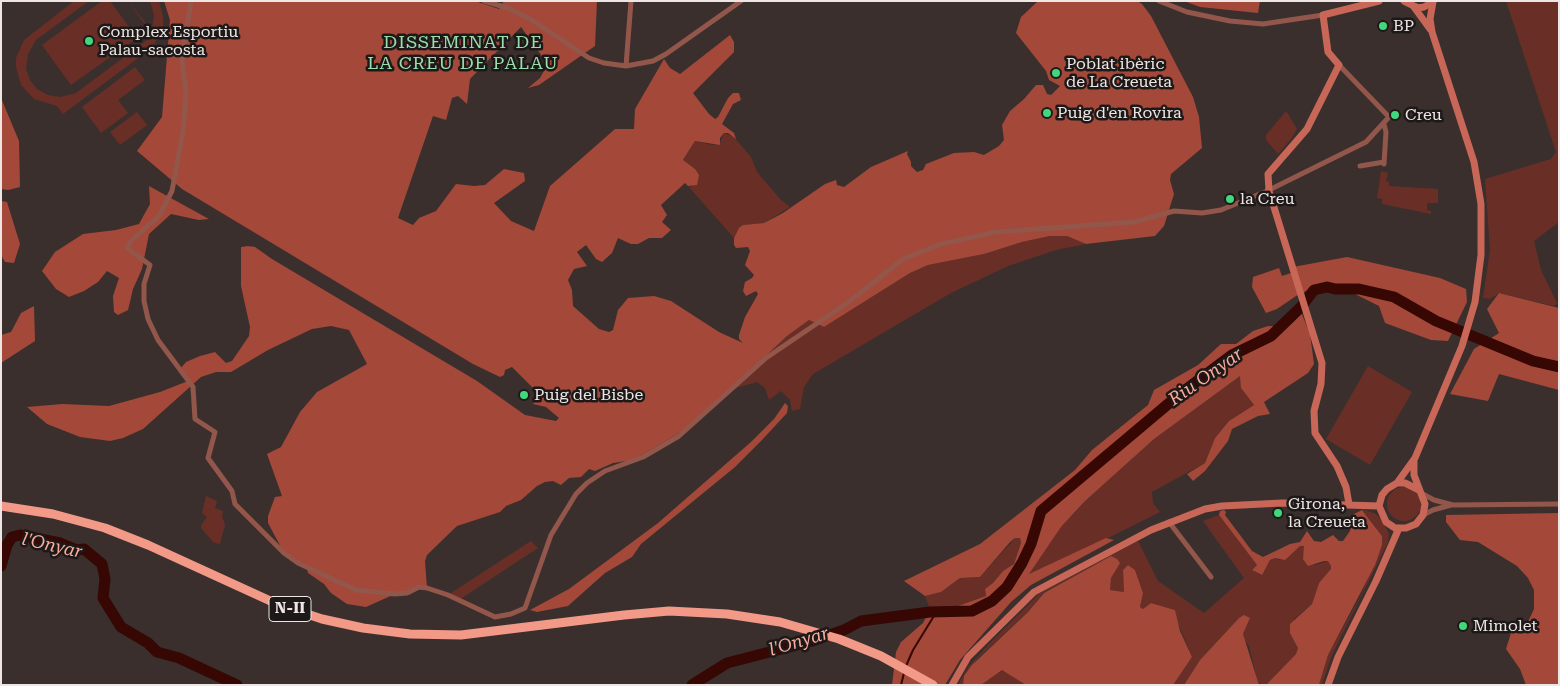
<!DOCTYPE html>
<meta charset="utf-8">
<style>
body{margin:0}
#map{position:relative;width:1560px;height:686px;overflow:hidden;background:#3a2f2d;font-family:"Roboto Serif",serif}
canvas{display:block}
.frame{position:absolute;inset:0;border:2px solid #ede6e4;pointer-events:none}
</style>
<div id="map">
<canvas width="1560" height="686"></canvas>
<div class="frame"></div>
</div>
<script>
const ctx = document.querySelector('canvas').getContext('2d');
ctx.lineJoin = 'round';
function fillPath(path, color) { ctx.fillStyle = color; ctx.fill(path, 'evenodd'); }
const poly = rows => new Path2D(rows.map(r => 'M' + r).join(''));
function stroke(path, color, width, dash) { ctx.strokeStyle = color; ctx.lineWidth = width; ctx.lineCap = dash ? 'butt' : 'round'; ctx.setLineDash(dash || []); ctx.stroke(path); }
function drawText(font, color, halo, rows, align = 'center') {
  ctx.font = font + ' "Roboto Serif",serif'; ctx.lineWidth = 5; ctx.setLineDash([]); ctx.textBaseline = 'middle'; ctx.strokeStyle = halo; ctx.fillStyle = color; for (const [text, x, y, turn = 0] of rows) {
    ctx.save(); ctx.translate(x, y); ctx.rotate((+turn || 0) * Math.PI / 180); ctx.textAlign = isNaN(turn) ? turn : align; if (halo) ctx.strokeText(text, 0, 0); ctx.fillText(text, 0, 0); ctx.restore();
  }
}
const green = poly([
 [74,1,89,1,36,40,28,54,26,69,30,80,37,89,48,95,60,97,76,93,147,40,151,33,128,1,152,31,154,15,150,1,159,1,163,17,163,27,153,47,63,114,57,106,34,99,21,85,16,67,16,58,24,40],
 [102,1,110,1,137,38,71,85,42,45],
 [1506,1,1559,1,1559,222,1534,241,1541,270,1557,303,1554,306,1499,293,1490,299,1483,298,1490,250,1485,179,1551,159,1556,152],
 [135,67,145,80,118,100,128,113,101,133,82,107],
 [1286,111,1297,129,1291,139,1278,154,1266,140,1266,135],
 [137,112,147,125,120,145,110,132],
 [724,133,734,137,751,157,757,172,780,199,790,207,764,223,743,225,734,238,688,186,692,187,683,161,695,141,713,145,720,143],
 [1381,171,1388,173,1386,181,1389,182,1389,186,1438,189,1438,203,1427,203,1427,210,1431,211,1431,214,1382,204,1382,199,1377,198],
 [1050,236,1067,236,1086,244,1056,250,1008,266,951,293,813,374,804,387,800,409,792,411,790,400,781,391,769,400,765,388,757,382,732,389,787,336,809,320,824,327,910,273,928,265,984,254,1022,242],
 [1368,366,1412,392,1370,465,1326,439],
 [1241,375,1241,388,1254,405,1229,421,1215,438,1205,463,1152,492,1153,503,1160,512,1074,555,1028,574,1061,527,1084,502,1154,439],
 '1387 504a17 17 0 1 1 34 0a17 17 0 1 1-34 0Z',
 [206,496,217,501,215,508,223,511,222,516,225,525,220,544,214,543,201,528,201,525,207,517,202,513],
 [1362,509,1376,514,1382,520,1389,534,1388,542,1332,655,1322,685,1319,685,1328,655,1360,597,1382,545,1382,536],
 [1219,515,1257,565,1252,570,1261,575,1270,560,1275,558,1280,560,1300,546,1304,545,1305,548,1303,559,1315,565,1328,561,1331,566,1332,569,1319,583,1312,604,1294,619,1298,649,1296,654,1266,685,1258,683,1249,646,1244,640,1243,634,1250,618,1239,618,1200,660,1184,685,1173,685,1192,657,1172,609,1151,603,1143,609,1140,607,1143,593,1135,570,1128,565,1123,570,1124,592,1110,590,1111,578,1116,568,1102,561,1043,593,1028,612,979,657,964,676,963,685,958,685,969,666,988,645,1040,593,1138,541,1158,581,1204,613,1244,578,1203,521],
 [1015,538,1020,538,1021,543,1014,564,1003,571,993,583,985,589,986,596,955,607,930,609,925,596,941,592,960,578,980,577],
 [531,541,538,548,459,600,448,595],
 [1002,670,1008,673,1026,685,981,685]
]);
const forest = poly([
 [164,1,475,1,499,9,504,1,597,1,595,46,539,85,528,88,540,78,545,69,544,59,521,27,470,79,467,104,458,96,452,98,446,120,433,116,398,218,413,225,419,218,436,211,456,184,474,186,485,185,504,169,524,173,525,181,494,203,511,221,534,231,550,186,615,129,634,129,635,109,664,59,670,68,680,74,730,35,734,42,734,52,693,93,709,114,715,119,718,117,728,98,733,93,739,93,741,100,733,104,722,124,734,133,736,139,728,133,724,133,720,138,720,145,695,141,683,160,695,169,699,175,697,185,688,186,685,183,661,205,667,215,662,222,671,230,662,238,649,238,638,244,631,244,618,238,612,253,602,262,596,259,586,245,577,252,587,266,574,269,568,280,572,290,573,306,599,329,609,332,613,330,618,310,628,298,654,296,671,301,719,332,743,343,739,339,739,335,745,317,758,294,756,291,746,296,743,291,745,282,752,278,754,275,745,265,750,251,748,247,736,248,734,245,734,238,739,228,743,225,764,223,783,213,825,184,836,180,837,185,844,187,871,167,908,151,907,154,911,162,911,166,917,172,923,170,926,164,954,153,974,152,984,155,999,146,1004,140,1002,125,1010,111,1024,99,1036,85,1043,85,1047,94,1051,95,1060,86,1049,80,1046,71,1016,33,1021,17,1038,1,1137,1,1142,4,1151,16,1193,97,1199,117,1202,148,1171,174,1170,180,1174,194,1164,226,1155,236,1086,244,1067,236,1050,236,1022,242,984,254,928,265,910,273,824,327,809,320,787,336,691,426,633,460,613,463,595,471,589,469,581,477,569,478,561,485,553,481,545,482,537,486,521,500,506,506,500,512,457,526,427,555,425,561,427,588,395,594,366,607,347,604,331,593,324,584,308,573,307,568,284,553,268,523,268,516,275,497,282,496,267,454,281,447,300,412,317,392,367,364,349,330,331,326,312,329,268,350,231,372,216,372,201,377,143,429,123,438,110,441,80,437,47,424,27,407,62,404,109,406,160,392,188,381,180,369,186,362,200,356,215,352,226,363,232,361,249,336,250,327,241,286,241,247,248,246,255,247,272,259,477,381,525,415,556,421,559,418,546,407,533,404,538,396,536,391,512,367,505,370,504,375,500,377,473,364,182,189,137,151,162,117,170,20],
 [1184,1,1260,1,1258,13,1200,7],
 [1,98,19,141,20,187,8,190,1,189],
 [149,186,209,219,199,220,171,214,149,234,142,269,133,289,128,310,118,315,114,312,113,296,119,278,107,271,98,282,84,291,69,297,56,289,42,271,55,252,83,234,116,230,139,224,150,204],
 [1,201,7,202,20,244,14,263,5,262,1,255],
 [1347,257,1440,278,1466,289,1467,302,1448,341,1431,340,1385,323,1379,306,1335,284,1316,286,1296,296,1277,309,1266,313,1252,287,1253,277,1279,268,1282,276,1291,273,1293,267],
 [1499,293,1559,308,1559,390,1499,374,1488,401,1450,394,1474,349,1499,333,1487,309],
 [34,306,35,341,1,363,1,335,11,332,21,313],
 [1301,312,1310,334,1314,364,1308,373,1264,402,1270,414,1258,416,1232,429,1228,441,1205,471,1193,481,1187,474,1205,463,1215,438,1229,421,1254,405,1241,388,1240,376,1154,439,1084,502,1061,527,1029,574,1106,538,1114,540,1031,585,1011,602,960,660,945,685,892,685,896,652,901,642,923,623,930,609,955,607,986,596,985,589,993,583,1003,571,1014,564,1021,543,1020,538,1015,538,1010,542,980,577,960,578,941,592,925,596,904,581,980,544,1075,470,1092,450,1148,405,1154,390,1198,365,1221,344,1236,344,1253,331,1268,326,1287,327],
 [785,403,788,406,787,413,762,440,735,467,641,544,632,557,605,573,568,606,537,612,530,610,569,589,658,523,751,442,774,419],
 [1224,510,1226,512,1225,515,1252,551,1263,557,1290,544,1300,542,1307,531,1314,541,1321,542,1333,535,1339,541,1343,541,1350,531,1352,515,1362,510,1382,536,1382,545,1375,565,1328,655,1319,685,1266,685,1296,654,1298,648,1290,633,1290,624,1312,604,1319,583,1331,569,1331,566,1328,561,1324,561,1308,566,1303,559,1304,546,1300,546,1285,560,1275,558,1270,560,1262,575,1252,570,1257,565,1219,515,1220,511],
 [1559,513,1559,685,1526,685,1520,669,1506,649,1511,633,1526,626,1534,609,1534,590,1528,578,1517,566,1478,542,1460,540,1446,522,1446,515],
 [1111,556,1117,559,1120,563,1111,578,1110,590,1124,592,1123,570,1128,565,1135,570,1143,593,1140,607,1143,609,1151,603,1175,610,1180,631,1192,657,1173,685,1026,685,1002,670,981,685,963,685,964,676,972,665,1028,612,1044,593],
 [1244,615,1250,618,1243,634,1259,685,1184,685,1200,660,1239,618]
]);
const stream = poly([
 [906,666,913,650,937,611],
 [901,685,904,673]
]);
const river = poly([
 [1,566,7,545,12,537,20,535,60,543,77,550,84,549,102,564,105,579,103,598,121,627,148,643,157,652,179,658,237,685],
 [692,685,727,663,812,641,844,630,861,621,930,612,972,611,992,601,1007,587,1022,563,1031,544,1041,511,1180,394,1232,355,1271,336,1301,307,1314,290,1327,287,1335,289,1359,289,1394,297,1436,321,1533,361,1559,367]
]);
const street = poly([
 [191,1,182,60,186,94,183,131,172,191,159,216,131,241,127,248,150,265,144,284,144,301,148,319,158,340,193,387,195,419,215,432,208,458,232,491,235,504,284,553,298,563,356,590,395,594,407,593,419,587,427,588,448,595,495,617,511,614,525,608,551,535,576,494,587,483,605,471,643,457,679,436,766,358,850,301,903,259,941,244,996,232,1134,222,1174,211,1202,213,1221,210,1267,191,1366,142,1389,117,1339,65],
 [484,1,508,8,530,19,589,58,604,63,626,66,653,61,666,54,741,1],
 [1159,1,1187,12,1230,21,1263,24,1323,15],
 [626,66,631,1],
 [1384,124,1386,132,1384,164],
 [1360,166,1384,162],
 [1421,493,1434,500,1453,505,1559,504],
 [1423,515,1433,510,1451,505],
 [1169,522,1211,577]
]);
const secondary = poly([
 [1404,1,1418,8,1424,7,1433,2],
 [1414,7,1430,29],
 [1414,461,1414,475,1425,504,1423,515,1416,524,1406,528,1395,528,1386,522,1379,506,1382,495,1387,489,1397,483,1405,483,1419,490],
 [1397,483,1415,458,1462,346,1475,302,1481,255,1481,204,1474,162,1432,32,1430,19,1433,2],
 [1349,504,1346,487,1337,466,1315,433,1314,411,1321,384,1322,363,1269,191,1268,174,1307,129,1339,65,1328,52,1323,15,1379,1],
 [952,685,968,657,1034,592,1151,530,1205,509,1222,506,1282,503,1379,506],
 [1328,685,1338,657,1376,581,1399,528]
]);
const highway = poly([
 [1,506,53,514,105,528,148,545,277,604,322,619,363,628,410,634,461,635,624,615,669,611,727,614,780,622,839,639,881,656,933,685]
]);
const markers = [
 [1383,26,5,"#41d77c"],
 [89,41,5,"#41d77c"],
 [1056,73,5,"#41d77c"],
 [1047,113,5,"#41d77c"],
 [1395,115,5,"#41d77c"],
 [1230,199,5,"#41d77c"],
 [524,395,5,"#41d77c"],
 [1278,513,5,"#41d77c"],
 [1463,626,5,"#41d77c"]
];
const shields = [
 [290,609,42]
];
const shieldNames = [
 ["N-II",290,609]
];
const poiNames = [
 ["BP",1393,26],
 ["Complex Esportiu",99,32],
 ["Palau-sacosta",99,50],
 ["Poblat ibèric",1066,64],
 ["de La Creueta",1066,82],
 ["Puig d'en Rovira",1057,113],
 ["Creu",1405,115],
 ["la Creu",1240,199],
 ["Puig del Bisbe",534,395],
 ["Girona,",1288,504],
 ["la Creueta",1288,522],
 ["Mimolet",1473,626]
];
const neighbourhoodNames = [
 ["DISSEMINAT DE",463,43],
 ["LA CREU DE PALAU",463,64]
];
const waterNames = [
 ["Riu Onyar",1206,377,-35],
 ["l'Onyar",52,546,13],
 ["l'Onyar",799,642,-17]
];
fillPath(green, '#692f26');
fillPath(forest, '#a44839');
stroke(stream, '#360703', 2);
stroke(river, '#360703', 11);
stroke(street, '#93564b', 5);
stroke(secondary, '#c86757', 7);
stroke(highway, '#f29988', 9);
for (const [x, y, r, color] of markers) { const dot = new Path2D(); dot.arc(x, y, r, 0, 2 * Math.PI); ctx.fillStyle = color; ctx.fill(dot); stroke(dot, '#1d1918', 2); }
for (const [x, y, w] of shields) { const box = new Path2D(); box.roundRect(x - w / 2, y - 12.5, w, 25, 4); ctx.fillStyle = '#1d1918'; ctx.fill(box); stroke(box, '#ede6e4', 1); }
drawText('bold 15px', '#ede6e4', null, shieldNames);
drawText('16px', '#ede6e4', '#1d1918', poiNames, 'left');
ctx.letterSpacing = '1px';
drawText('18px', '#99deab', '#1d1918', neighbourhoodNames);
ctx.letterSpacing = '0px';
drawText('italic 18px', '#f9ac9e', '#1d1918', waterNames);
</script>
